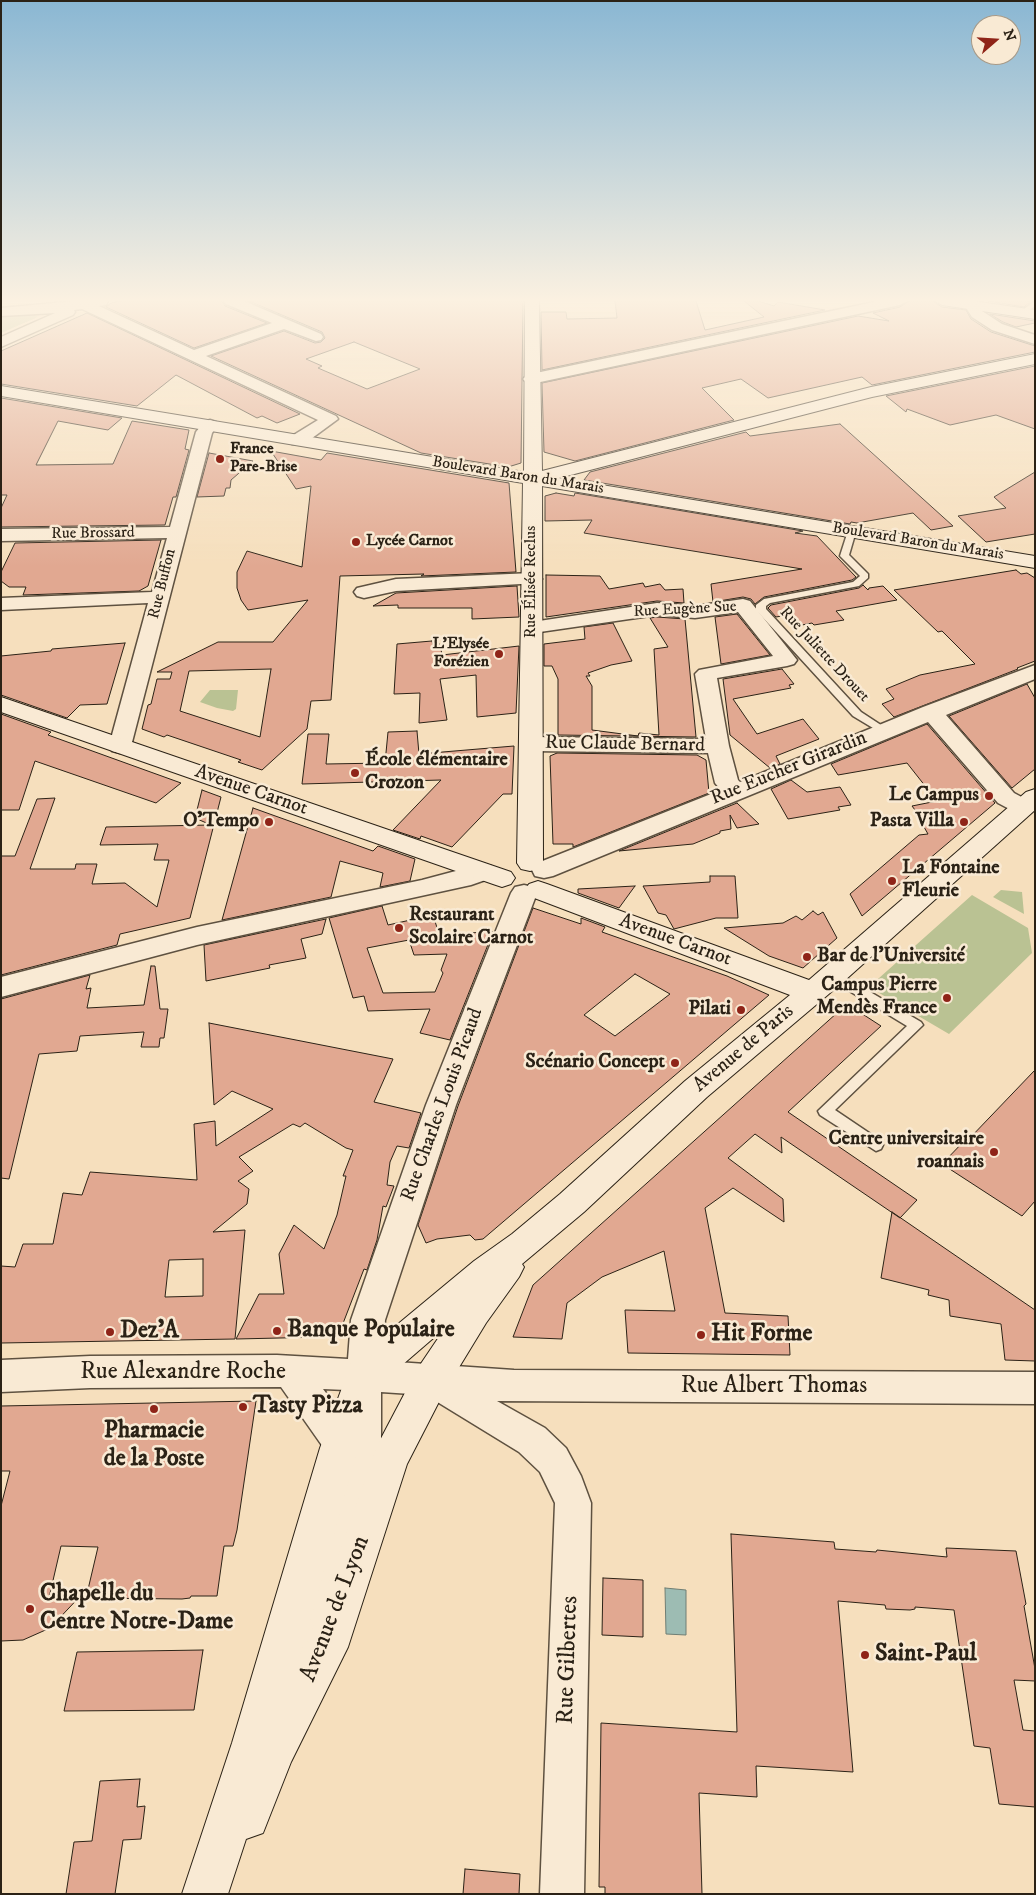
<!DOCTYPE html>
<meta charset="utf-8">
<style>
body{margin:0}
#map{position:relative;width:1036px;height:1895px;overflow:hidden;background:#f6dfbd;font-family:"IM FELL DW Pica",serif}
canvas{display:block}
.frame{position:absolute;inset:0;border:2px solid #2b2216;pointer-events:none}
.north{position:absolute;left:971px;top:15px;width:50px;height:50px;box-sizing:border-box;background:#f9ead4;border:1px solid #a79a88;border-radius:50%;rotate:71deg;font-size:14px;font-weight:700;line-height:20px;text-align:center;color:#2b2216}
.north::after{content:'';display:block;margin:auto;width:18px;height:22px;background:#8f2418;clip-path:polygon(50% 0,100% 100%,50% 72%,0 100%)}
</style>
<div id="map">
<canvas width="1036" height="1895"></canvas>
<div class="frame"></div>
<div class="north">N</div>
</div>
<script>
const ctx = document.querySelector('canvas').getContext('2d');
ctx.lineJoin = 'round';
function fillPath(path, color) { ctx.fillStyle = color; ctx.fill(path, 'evenodd'); }
const poly = rows => new Path2D(rows.map(r => 'M' + r).join(''));
function stroke(path, color, width, dash) { ctx.strokeStyle = color; ctx.lineWidth = width; ctx.lineCap = dash ? 'butt' : 'round'; ctx.setLineDash(dash || []); ctx.stroke(path); }
function drawText(font, color, halo, rows, align = 'center') {
  ctx.font = font + ' "IM FELL DW Pica",serif'; ctx.lineWidth = 5; ctx.setLineDash([]); ctx.textBaseline = 'middle'; ctx.strokeStyle = halo; ctx.fillStyle = color; for (const [text, x, y, turn = 0] of rows) {
    ctx.save(); ctx.translate(x, y); ctx.rotate((+turn || 0) * Math.PI / 180); ctx.textAlign = isNaN(turn) ? turn : align; if (halo) ctx.strokeText(text, 0, 0); ctx.fillText(text, 0, 0); ctx.restore();
  }
}
const green = poly([
 [33,314,38,317,1,333,1,315],
 [210,690,238,690,236,709,233,711,217,708,200,702],
 [1001,890,1022,892,1024,914,993,897],
 [972,895,1028,928,1032,953,949,1034,869,987]
]);
const water = poly([
 [665,1588,686,1590,686,1635,666,1634,665,1588]
]);
const building = poly([
 [120,301,222,301,225,306,267,323,194,348,106,307,111,303,120,301],
 [249,301,523,301,521,463,508,467,421,453,211,356,284,331,315,343,321,342,325,338,322,332,249,301],
 [354,342,420,369,367,389,318,368,322,366,306,359,354,342],
 [615,301,696,301,705,330,764,317,744,301,758,301,774,306,778,302,825,310,542,370,541,312,566,312,567,319,617,318,615,301],
 [909,301,933,301,942,307,966,310,971,319,991,332,1035,346,1035,352,872,385,862,377,768,398,741,379,702,388,734,420,575,461,544,452,542,383,858,316,889,321,873,313,900,307,909,301],
 [988,301,1027,301,1030,302,1024,307,988,301],
 [87,313,300,414,277,423,262,416,257,418,176,375,137,406,1,384,1,351,87,313],
 [990,314,1035,321,1035,323,1016,327,1003,322,990,314],
 [1035,366,1035,429,996,415,950,425,907,409,906,412,886,396,1035,366],
 [1,398,122,418,108,430,58,421,36,465,113,464,132,421,189,430,185,449,189,450,176,497,173,497,165,525,1,527,1,508,7,495,1,495,1,398],
 [840,424,953,526,931,530,913,513,857,523,851,522,850,524,584,480,590,472,746,432,750,436,840,424],
 [271,451,321,460,327,453,509,483,516,572,421,576,424,574,340,576,331,700,311,701,307,729,262,770,238,762,241,760,167,735,164,737,142,729,148,705,151,704,157,679,170,679,172,672,157,672,218,642,273,642,308,600,248,610,241,600,237,588,237,572,247,551,302,567,311,486,296,489,271,451],
 [271,669,260,737,180,711,189,671,271,669],
 [209,453,253,461,231,480,230,488,226,488,224,496,197,497,209,453],
 [1035,472,1035,534,986,542,958,516,1006,508,994,497,1035,472],
 [556,493,574,496,575,493,803,531,795,533,817,536,856,577,852,580,764,597,755,604,751,599,743,597,713,602,711,584,802,569,584,533,592,520,545,521,545,496,556,493],
 [161,540,148,586,139,591,23,595,26,587,9,587,1,581,1,572,15,543,161,540],
 [1016,570,1021,574,1027,573,1035,578,1035,661,1017,668,1018,669,894,717,882,704,894,699,886,689,920,675,975,664,942,631,938,632,894,590,1016,570],
 [546,575,600,576,609,589,643,583,645,587,660,584,665,590,683,589,684,603,657,601,546,617,546,575],
 [863,585,868,590,869,588,883,586,897,600,836,611,844,620,814,625,812,623,797,626,788,615,776,617,768,608,771,605,859,588,863,585],
 [517,586,519,617,472,619,472,608,398,608,398,605,373,606,396,593,517,586],
 [737,614,770,655,721,664,715,617,737,614],
 [657,617,685,619,696,737,558,735,558,679,552,666,544,666,544,644,585,639,584,627,613,623,632,661,611,665,588,673,590,676,586,676,592,686,592,730,638,736,639,733,659,735,654,649,668,647,650,618,657,617],
 [432,641,433,645,440,644,442,655,519,646,516,713,477,717,476,675,440,679,447,720,419,723,420,693,394,694,397,644,432,641],
 [125,643,107,704,80,705,67,718,1,695,1,656,51,651,52,649,125,643],
 [782,669,794,684,789,685,791,688,733,699,757,734,803,719,819,739,776,756,780,764,770,768,730,735,723,679,782,669],
 [1027,684,1035,698,1035,769,1012,788,949,716,1027,684],
 [1,714,51,732,48,735,181,783,156,803,35,761,19,810,1,810,1,714],
 [927,724,995,803,862,916,850,894,919,835,928,834,920,820,921,818,912,806,937,801,907,763,838,775,831,764,927,724],
 [417,731,419,754,514,746,512,794,503,794,452,847,421,836,420,839,393,830,441,780,302,784,308,734,329,734,326,764,385,763,388,732,417,731],
 [557,753,697,755,706,760,709,793,573,847,573,844,553,844,550,756,557,753],
 [791,780,807,792,840,787,851,805,838,807,840,810,788,819,771,789,791,780],
 [202,790,221,797,190,918,120,934,117,945,1,975,1,856,15,856,37,799,55,798,30,869,75,869,76,864,97,864,92,884,125,883,157,907,169,860,154,860,158,844,100,845,106,827,211,825,195,818,202,790],
 [737,803,759,824,737,828,730,815,731,829,720,831,720,833,693,844,619,851,737,803],
 [253,808,373,851,378,846,415,859,410,881,380,887,383,873,340,861,331,897,222,920,253,808],
 [710,876,735,876,738,918,716,918,674,929,666,915,658,913,643,886,710,882,710,876],
 [635,886,619,908,578,893,578,889,635,886],
 [382,906,388,925,433,915,439,934,493,932,450,1040,420,1033,430,1009,368,1011,364,996,353,998,329,918,382,906],
 [409,940,414,955,447,954,441,970,443,973,435,992,383,993,367,948,409,940],
 [533,908,581,924,581,918,605,927,602,932,727,976,769,995,483,1239,475,1240,470,1235,437,1239,426,1243,418,1225,458,1106,533,908],
 [635,974,670,994,615,1036,584,1015,635,974],
 [813,911,818,915,823,912,837,938,803,968,769,956,724,928,783,923,796,916,802,920,813,911],
 [326,919,322,934,301,939,306,958,269,965,270,968,206,981,204,945,326,919],
 [151,966,155,966,160,1009,168,1009,164,1038,160,1038,159,1047,141,1047,144,1032,80,1036,77,1051,39,1054,9,1179,1,1178,1,999,90,975,86,989,91,988,87,1008,144,1005,151,966],
 [847,1004,881,1026,788,1112,917,1200,900,1218,781,1137,782,1153,755,1134,728,1158,783,1199,784,1222,733,1188,705,1208,725,1313,788,1316,790,1355,628,1353,625,1310,675,1311,664,1251,602,1277,567,1303,562,1339,513,1337,533,1285,847,1004],
 [209,1023,393,1059,374,1102,421,1113,409,1148,397,1146,390,1162,387,1185,394,1186,386,1207,383,1206,377,1240,367,1270,364,1269,342,1326,324,1337,236,1339,259,1294,284,1294,279,1254,294,1225,324,1249,337,1215,346,1176,343,1176,353,1150,346,1148,305,1123,300,1127,293,1124,239,1157,253,1171,238,1181,249,1189,247,1204,213,1232,245,1230,235,1339,1,1343,1,1266,15,1267,23,1244,53,1244,63,1193,82,1195,90,1172,197,1180,194,1124,215,1121,216,1146,273,1109,232,1091,214,1105,209,1023],
 [203,1259,203,1296,165,1297,169,1260,203,1259],
 [1035,1070,1035,1201,1022,1216,942,1164,966,1139,968,1140,1035,1070],
 [892,1212,1035,1310,1035,1361,1005,1360,1001,1324,950,1316,949,1300,928,1295,929,1290,881,1278,892,1212],
 [256,1401,237,1530,233,1546,224,1546,217,1596,191,1596,190,1598,182,1599,86,1598,98,1547,61,1546,48,1602,86,1590,50,1628,23,1640,1,1641,1,1506,10,1471,1,1471,1,1406,256,1401],
 [731,1534,834,1542,835,1549,876,1552,877,1550,947,1557,946,1548,1016,1551,1026,1604,1024,1606,1035,1669,1035,1681,1014,1680,1023,1730,1035,1731,1035,1807,999,1804,990,1748,974,1746,954,1610,915,1607,915,1609,910,1610,886,1609,885,1605,838,1601,853,1772,756,1766,757,1797,699,1793,702,1894,605,1894,605,1887,599,1887,601,1723,737,1732,731,1534],
 [603,1578,643,1580,643,1637,602,1635,603,1578],
 [203,1650,194,1710,64,1711,77,1652,203,1650],
 [140,1779,137,1807,145,1806,141,1839,123,1840,115,1894,66,1894,74,1842,92,1841,100,1781,140,1779],
 [465,1869,520,1874,519,1894,463,1894,465,1869]
]);
const lane = poly([
 [1035,301,1035,306,1024,314,1020,314,1020,312,1035,301],
 [852,528,856,531,849,555,868,574,868,578,859,586,770,603,766,606,766,609,861,712,887,729,888,731,887,733,883,734,853,716,756,610,756,605,764,599,853,582,860,576,840,556,848,531,852,528],
 [833,970,921,1022,923,1025,835,1110,881,1141,883,1145,881,1149,876,1151,820,1115,818,1111,907,1026,828,978,827,975,828,972,833,970]
]);
const street = poly([
 [76,301,108,301,106,305,99,306,194,350,272,323,226,304,224,301,244,301,321,334,323,337,321,340,316,341,284,329,206,356,336,416,338,419,304,444,292,444,290,440,292,436,318,420,82,309,74,310,75,312,73,315,1,347,1,337,55,313,1,316,1,308,76,301],
 [879,301,907,301,900,305,531,384,526,382,523,379,526,376,531,374,879,301],
 [972,302,977,303,982,311,1002,324,1035,335,1035,344,992,330,972,317,965,306,972,302],
 [210,420,216,422,218,425,212,433,131,746,128,751,120,753,112,751,109,746,148,603,1,610,1,598,152,592,167,538,1,541,1,529,170,527,196,432,204,422,210,420],
 [532,573,539,575,542,579,539,583,396,591,364,598,357,596,354,592,357,588,396,579,532,573],
 [743,599,750,601,797,660,794,664,787,666,717,678,729,746,738,780,740,782,923,707,1035,665,1035,679,946,715,1014,793,1031,802,1035,807,1031,812,1023,814,1015,812,998,803,928,722,553,876,544,878,535,876,532,870,535,864,721,790,715,783,708,753,531,751,523,749,520,744,523,739,531,737,706,739,695,674,699,670,773,656,738,612,695,618,657,615,533,633,526,631,523,627,526,623,657,603,695,606,743,599],
 [482,864,491,866,494,872,491,878,471,885,197,945,1,997,1,977,197,927,422,880,482,864],
 [524,885,533,887,537,893,456,1105,385,1320,382,1361,514,1370,1035,1372,1035,1404,497,1401,545,1428,566,1448,581,1476,591,1503,584,1894,540,1894,555,1503,540,1472,519,1452,426,1395,381,1392,381,1453,315,1680,309,1694,295,1700,281,1694,275,1680,344,1458,341,1459,328,1454,281,1387,90,1388,1,1392,1,1360,90,1356,277,1355,348,1359,351,1320,426,1105,511,893,515,887,524,885],
 [323,1389,346,1390,346,1419,323,1389]
]);
const secondary = poly([
 [525,301,539,301,542,471,871,387,1035,354,1035,364,872,397,559,478,1035,556,1035,568,542,486,543,863,539,869,530,871,521,869,517,863,523,483,1,396,1,386,524,472,525,301],
 [935,301,973,301,1035,310,1035,319,942,305,935,301],
 [1,697,511,872,515,878,511,884,502,887,493,884,1,712,1,697],
 [1035,789,1035,810,843,982,707,1097,584,1212,522,1264,524,1267,519,1277,486,1323,444,1392,407,1464,348,1647,291,1762,263,1833,246,1839,228,1894,182,1894,232,1743,320,1448,351,1363,474,1261,512,1234,560,1194,685,1081,790,995,529,896,525,890,529,884,538,881,547,884,809,980,1026,792,1035,789],
 [445,1328,418,1368,377,1446,309,1638,300,1657,358,1448,379,1385,445,1328]
]);
const markers = [
 [220,459,5,"#8f2418"],
 [356,542,5,"#8f2418"],
 [499,654,5,"#8f2418"],
 [355,773,5,"#8f2418"],
 [989,796,5,"#8f2418"],
 [269,822,5,"#8f2418"],
 [964,822,5,"#8f2418"],
 [892,881,5,"#8f2418"],
 [399,928,5,"#8f2418"],
 [807,957,5,"#8f2418"],
 [947,998,5,"#8f2418"],
 [741,1010,5,"#8f2418"],
 [675,1063,5,"#8f2418"],
 [994,1152,5,"#8f2418"],
 [277,1331,5,"#8f2418"],
 [110,1332,5,"#8f2418"],
 [701,1335,5,"#8f2418"],
 [243,1407,5,"#8f2418"],
 [154,1409,5,"#8f2418"],
 [30,1609,5,"#8f2418"],
 [865,1655,5,"#8f2418"]
];
const farPoinames = [
 ["France",230,450],
 ["Pare-Brise",230,468],
 ["Lycée Carnot",366,542],
 ["L'Elysée",489,645,"right"],
 ["Forézien",489,663,"right"]
];
const farStreetnames = [
 ["Boulevard Baron du Marais",518,476,9],
 ["Rue Brossard",93,534,-1],
 ["Boulevard Baron du Marais",918,542,9],
 ["Rue Élisée Reclus",532,582,-90],
 ["Rue Buffon",163,584,-76],
 ["Rue Eugène Sue",685,610,-3],
 ["Rue Juliette Drouet",824,655,47]
];
const streetNames = [
 ["Rue Claude Bernard",625,745,1],
 ["Rue Eucher Girardin",789,769,-22],
 ["Avenue Carnot",251,791,19],
 ["Avenue Carnot",675,941,20],
 ["Avenue de Paris",744,1049,-40],
 ["Rue Charles Louis Picaud",443,1105,-70]
];
const poiNames = [
 ["École élémentaire",365,761,"left"],
 ["Crozon",365,784,"left"],
 ["Le Campus",979,796],
 ["O'Tempo",259,822],
 ["Pasta Villa",954,822],
 ["La Fontaine",902,869,"left"],
 ["Fleurie",902,892,"left"],
 ["Restaurant",409,916,"left"],
 ["Scolaire Carnot",409,939,"left"],
 ["Bar de l'Université",817,957,"left"],
 ["Campus Pierre",937,986],
 ["Mendès France",937,1009],
 ["Pilati",731,1010],
 ["Scénario Concept",665,1063],
 ["Centre universitaire",984,1140],
 ["roannais",984,1163]
];
const nearPoinames = [
 ["Banque Populaire",287,1331],
 ["Dez'A",120,1332],
 ["Hit Forme",711,1335],
 ["Tasty Pizza",253,1407],
 ["Pharmacie",154,1432,"center"],
 ["de la Poste",154,1460,"center"],
 ["Chapelle du",40,1595],
 ["Centre Notre-Dame",40,1623],
 ["Saint-Paul",875,1655]
];
const nearStreetnames = [
 ["Rue Alexandre Roche",183,1373],
 ["Rue Albert Thomas",774,1387],
 ["Avenue de Lyon",336,1609,-69],
 ["Rue Gilbertes",569,1660,-88]
];
fillPath(green, '#bac293');
fillPath(water, '#9dbcb3');
stroke(water, '#6f7e74', 1);
fillPath(building, '#e1a891');
stroke(building, '#2b2216', 1);
stroke(lane, '#5e5140', 3);
stroke(street, '#5e5140', 3);
stroke(secondary, '#2b2216', 2);
fillPath(lane, '#f9ead4');
fillPath(street, '#f9ead4');
fillPath(secondary, '#f9ead4');
const sky = ctx.createLinearGradient(0, 0, 0, 567);
sky.addColorStop(0, '#8ab7d3');
sky.addColorStop(0.53, '#fbf1e1');
sky.addColorStop(1, '#fbf1e100');
ctx.fillStyle = sky;
ctx.fillRect(0, 0, 1036, 567);
for (const [x, y, r, color] of markers) { const dot = new Path2D(); dot.arc(x, y, r, 0, 2 * Math.PI); ctx.fillStyle = color; ctx.fill(dot); stroke(dot, '#f9ead4', 2); }
drawText('bold 16px', '#2b2216', '#f9ead4', farPoinames, 'left');
drawText('16px', '#2b2216', '#f9ead4', farStreetnames);
drawText('20px', '#2b2216', '#f9ead4', streetNames);
drawText('bold 20px', '#2b2216', '#f9ead4', poiNames, 'right');
drawText('bold 24px', '#2b2216', '#f9ead4', nearPoinames, 'left');
drawText('24px', '#2b2216', '#f9ead4', nearStreetnames);
</script>
